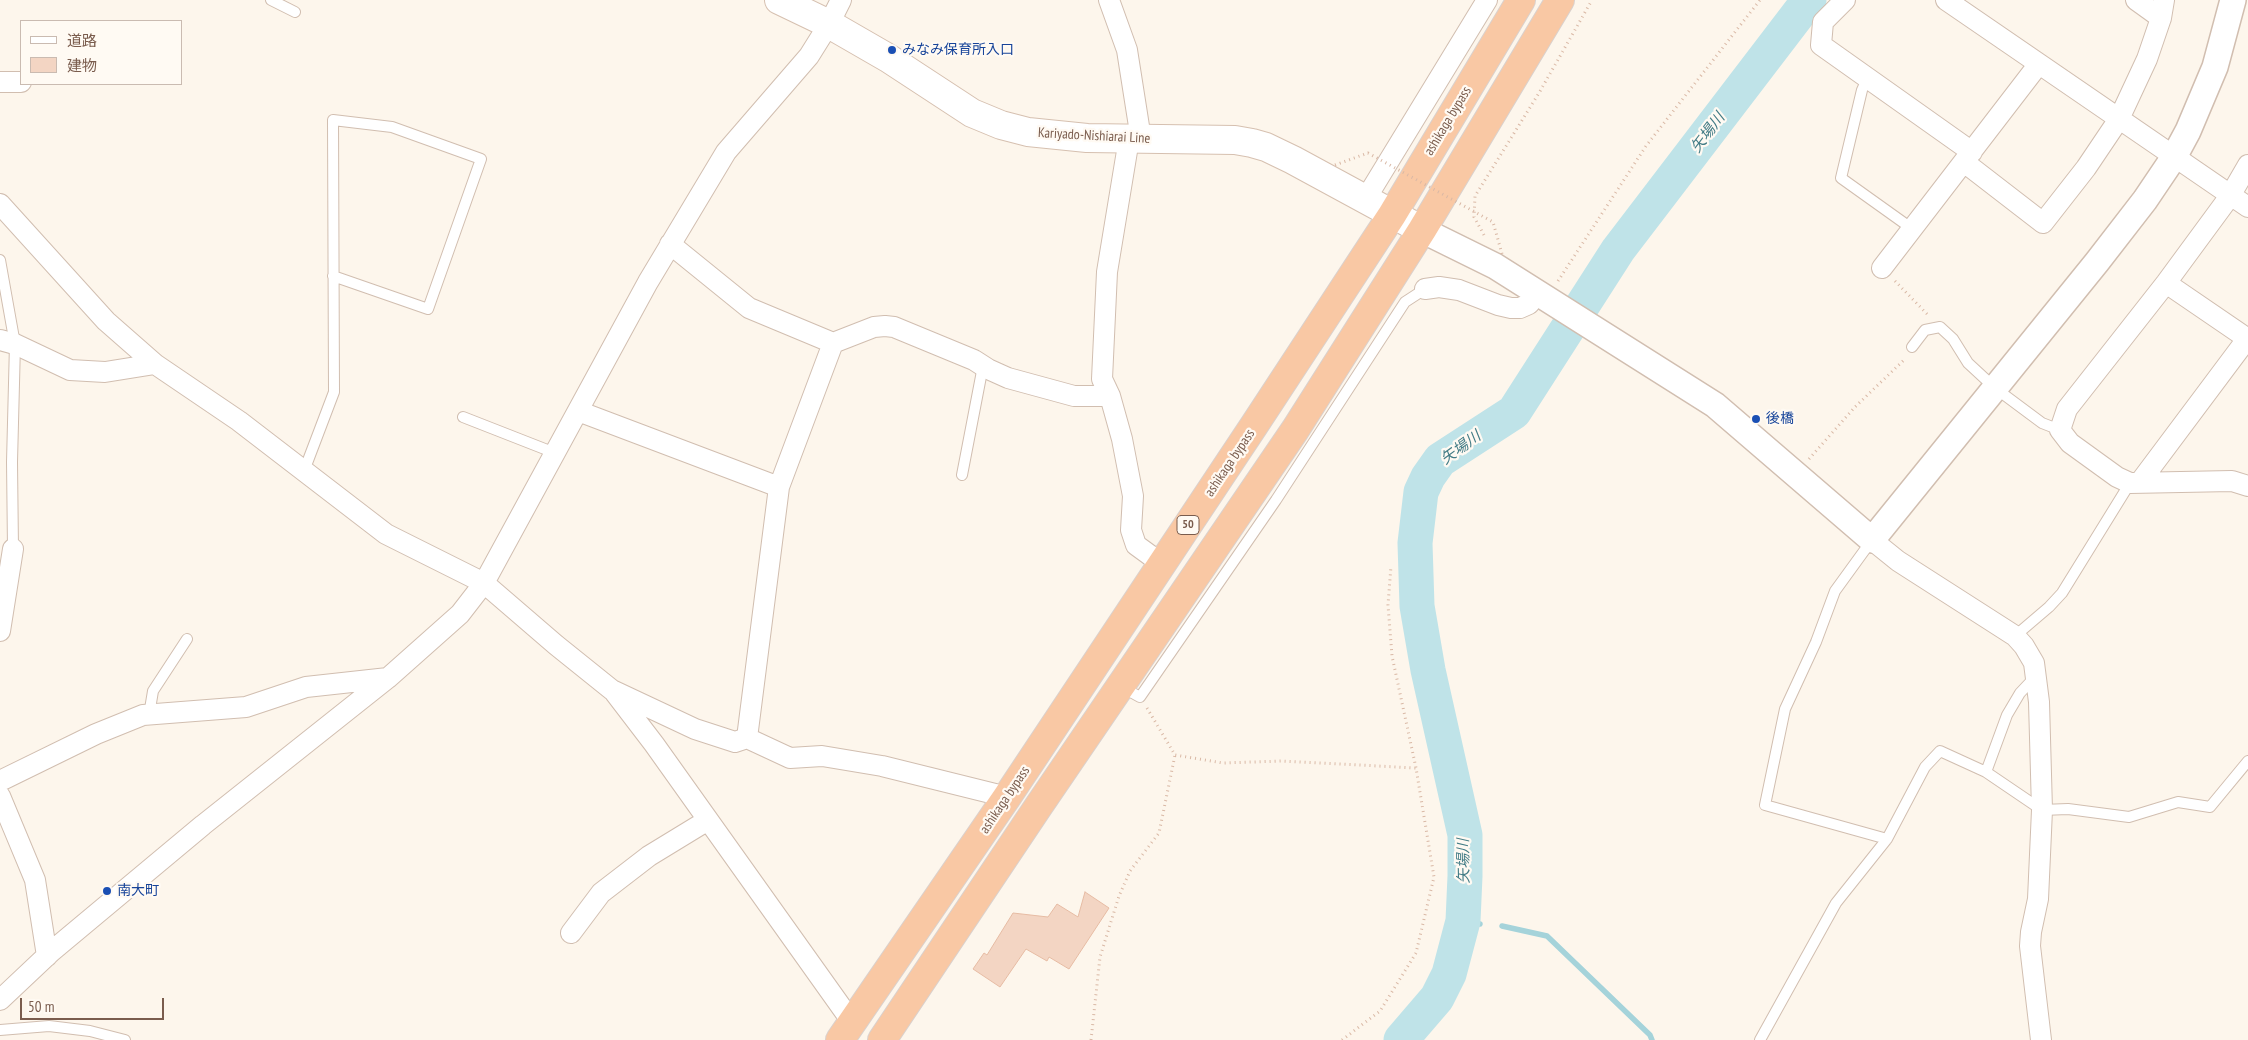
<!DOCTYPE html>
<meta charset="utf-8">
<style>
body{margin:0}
#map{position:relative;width:2248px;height:1040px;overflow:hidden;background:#fdf6ec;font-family:"PT Sans Narrow","Noto Sans JP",sans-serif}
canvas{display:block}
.legend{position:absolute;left:20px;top:20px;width:162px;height:65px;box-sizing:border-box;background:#fffaf3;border:1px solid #cabbb1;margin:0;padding:6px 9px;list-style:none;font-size:15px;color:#7a5c4d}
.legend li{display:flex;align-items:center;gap:10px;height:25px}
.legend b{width:25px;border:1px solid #cabbb1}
.scale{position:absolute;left:20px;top:998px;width:144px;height:22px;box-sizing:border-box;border:2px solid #7a5c4d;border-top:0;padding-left:6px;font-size:15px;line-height:18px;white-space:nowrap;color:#7a5c4d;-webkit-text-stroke:4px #fffaf3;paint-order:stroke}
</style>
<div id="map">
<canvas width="2248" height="1040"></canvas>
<ul class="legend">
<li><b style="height:6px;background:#fff"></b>道路</li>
<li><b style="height:14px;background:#f3d5c3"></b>建物</li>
</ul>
<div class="scale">50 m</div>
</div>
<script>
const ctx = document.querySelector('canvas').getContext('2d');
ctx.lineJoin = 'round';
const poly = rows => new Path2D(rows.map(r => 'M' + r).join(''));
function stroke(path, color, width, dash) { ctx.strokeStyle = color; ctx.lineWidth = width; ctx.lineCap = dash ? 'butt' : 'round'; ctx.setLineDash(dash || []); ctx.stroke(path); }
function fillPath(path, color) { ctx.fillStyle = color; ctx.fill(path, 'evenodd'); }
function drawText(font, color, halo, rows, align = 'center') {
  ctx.font = font + ' "PT Sans Narrow","Noto Sans JP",sans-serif'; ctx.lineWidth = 4.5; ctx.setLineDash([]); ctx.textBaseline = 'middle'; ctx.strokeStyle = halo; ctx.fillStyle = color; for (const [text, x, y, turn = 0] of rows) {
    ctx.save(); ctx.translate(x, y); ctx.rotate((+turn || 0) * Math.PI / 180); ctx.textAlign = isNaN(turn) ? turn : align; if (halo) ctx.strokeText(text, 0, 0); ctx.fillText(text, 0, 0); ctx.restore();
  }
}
const stream = poly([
 [1463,921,1480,924],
 [1502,926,1547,936,1650,1035,1652,1040]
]);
const river = poly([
 [1401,1040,1437,998,1449,974,1463,921,1465,876,1465,835,1428,670,1417,606,1415,543,1421,492,1428,477,1440,460,1514,412,1618,250,1809,0]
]);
const building = poly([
 [1085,892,1109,908,1069,969,1049,957,1047,961,1026,949,1000,987,973,969,984,953,987,955,1013,913,1048,917,1057,904,1078,917,1085,892]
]);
const path = poly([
 [1484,235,1474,217,1475,196,1539,93,1592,0],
 [1558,281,1646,146,1760,0],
 [1895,281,1929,316],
 [1809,459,1855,407,1905,359],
 [1147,708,1175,755,1223,763,1282,761,1416,768],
 [1091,1040,1100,957,1119,896,1130,871,1159,833,1175,755],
 [1342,1040,1380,1011,1416,953,1434,877,1416,768,1392,656,1388,605,1391,566]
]);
const service = poly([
 [271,0,295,12],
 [1868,77,1862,90,1841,178,1911,228],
 [0,260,15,344,12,462,13,549],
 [1912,347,1925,330,1940,327,1953,339,1968,363,1995,388,2042,423,2060,430],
 [463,417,555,453],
 [304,471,334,392,333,120,392,127,481,159,428,309,333,276],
 [962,475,983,366],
 [1872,540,1835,591,1816,642,1785,709,1765,805,1887,839],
 [2015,636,2049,607,2062,593,2130,483],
 [1120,686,1140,697,1276,500,1405,302,1425,289],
 [149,715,153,691,187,639],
 [1986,772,2007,715,2020,693,2036,676],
 [0,1030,49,1026,90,1031,125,1040],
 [1760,1040,1836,903,1887,839,1925,767,1940,751,1986,772,2042,810,2068,809,2129,817,2178,802,2210,807,2248,761]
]);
const minor = poly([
 [1109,0,1127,50,1141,139],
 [1845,0,1823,22,1821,45,1972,152],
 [1946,0,2248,207],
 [2136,0,2161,18],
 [0,82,21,82],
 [1129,139,1107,272,1102,379,1110,396,1122,439,1133,496,1131,530,1136,545,1162,564],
 [1964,162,2043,223,2086,168,2119,119,2147,59,2161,18,2164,0],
 [2248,165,2230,196,2166,283,2067,409,2060,430,2070,443,2117,477,2130,483,2232,481,2248,486],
 [1365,200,1487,0],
 [0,204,106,321,155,364,239,421,386,534,484,583,556,645,612,690,695,729,735,742,747,738,790,758,822,756,882,766,1007,797],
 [670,244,749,308,833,343,874,327,885,326,894,327,974,360,988,369,1008,378,1074,396,1110,396],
 [1882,268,2038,65],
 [2166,283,2248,339],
 [1425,289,1439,287,1459,290,1498,305,1511,308,1520,308,1529,304,1538,293],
 [0,340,15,344,70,370,105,372,155,364],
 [578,411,779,487],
 [2140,482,2247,339],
 [1872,540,1898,561,2015,636,2024,646,2034,663,2039,702,2042,810,2038,899,2031,932,2030,946,2041,1040],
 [0,631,13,549],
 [615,693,654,744,852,1022],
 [747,738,779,487,833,343],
 [0,781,96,734,143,715,246,707,306,687,388,678],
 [0,796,35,880,47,956],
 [571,933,601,893,649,856,708,820],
 [0,1000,52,951,203,825,388,678,460,614,484,583,648,282,726,152,809,56,829,24,841,0]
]);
const tertiary = poly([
 [1422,230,1495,266,1715,405,1872,540,2097,262,2145,200,2174,157,2188,131,2215,67,2233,0]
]);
const secondary = poly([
 [779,0,829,24,888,58,972,113,1001,125,1028,132,1087,138,1235,140,1252,143,1266,147,1293,160,1422,230]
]);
const trunk = poly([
 [840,1040,1007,797,1255,424,1392,215,1521,0],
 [882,1040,1038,807,1295,430,1422,230,1560,0]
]);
const pathBridge = poly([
 [1335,165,1368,153,1493,222,1502,254]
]);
const markers = [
 [892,50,5,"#1a4fb4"],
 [1756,419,5,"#1a4fb4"],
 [107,891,5,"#1a4fb4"]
];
const shields = [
 [1188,525,22]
];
const shieldNames = [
 ["50",1188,525]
];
const transitNames = [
 ["みなみ保育所入口",902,50],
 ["後橋",1766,419],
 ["南大町",117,891]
];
const streetNames = [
 ["ashikaga bypass",1448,121,-59],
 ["Kariyado-Nishiarai Line",1094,136,3],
 ["ashikaga bypass",1230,463,-56],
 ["ashikaga bypass",1005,800,-56]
];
const waterNames = [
 ["矢場川",1708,133,-53],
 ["矢場川",1461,448,-36],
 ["矢場川",1464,861,-91]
];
stroke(stream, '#a5d3da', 5.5);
stroke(river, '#bfe3e8', 35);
fillPath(building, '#f3d5c3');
stroke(building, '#e6bba3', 1);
stroke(service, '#d1beb0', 12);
stroke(minor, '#d1beb0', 22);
stroke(tertiary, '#d1beb0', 28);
stroke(secondary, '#d6c0b0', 30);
stroke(trunk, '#dad1cd', 30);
stroke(path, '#d9b8a5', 3, [1, 4]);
stroke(service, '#fff', 10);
stroke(minor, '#fff', 20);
stroke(tertiary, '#fff', 25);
stroke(secondary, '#fff', 28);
stroke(trunk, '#f9c8a4', 28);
stroke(pathBridge, '#d9b8a5', 3, [1, 4]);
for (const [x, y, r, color] of markers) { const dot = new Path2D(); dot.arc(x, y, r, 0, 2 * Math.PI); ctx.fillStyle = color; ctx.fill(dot); stroke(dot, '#fffaf3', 2); }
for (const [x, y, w] of shields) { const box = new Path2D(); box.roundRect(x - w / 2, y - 9.5, w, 19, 4); ctx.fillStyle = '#fffaf3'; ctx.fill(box); stroke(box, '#7a5c4d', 1); }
drawText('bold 12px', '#7a5c4d', null, shieldNames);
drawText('14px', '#164399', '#fffaf3', transitNames, 'left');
drawText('14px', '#7a5c4d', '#fffaf3', streetNames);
drawText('italic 15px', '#437c86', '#fffaf3', waterNames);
</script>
